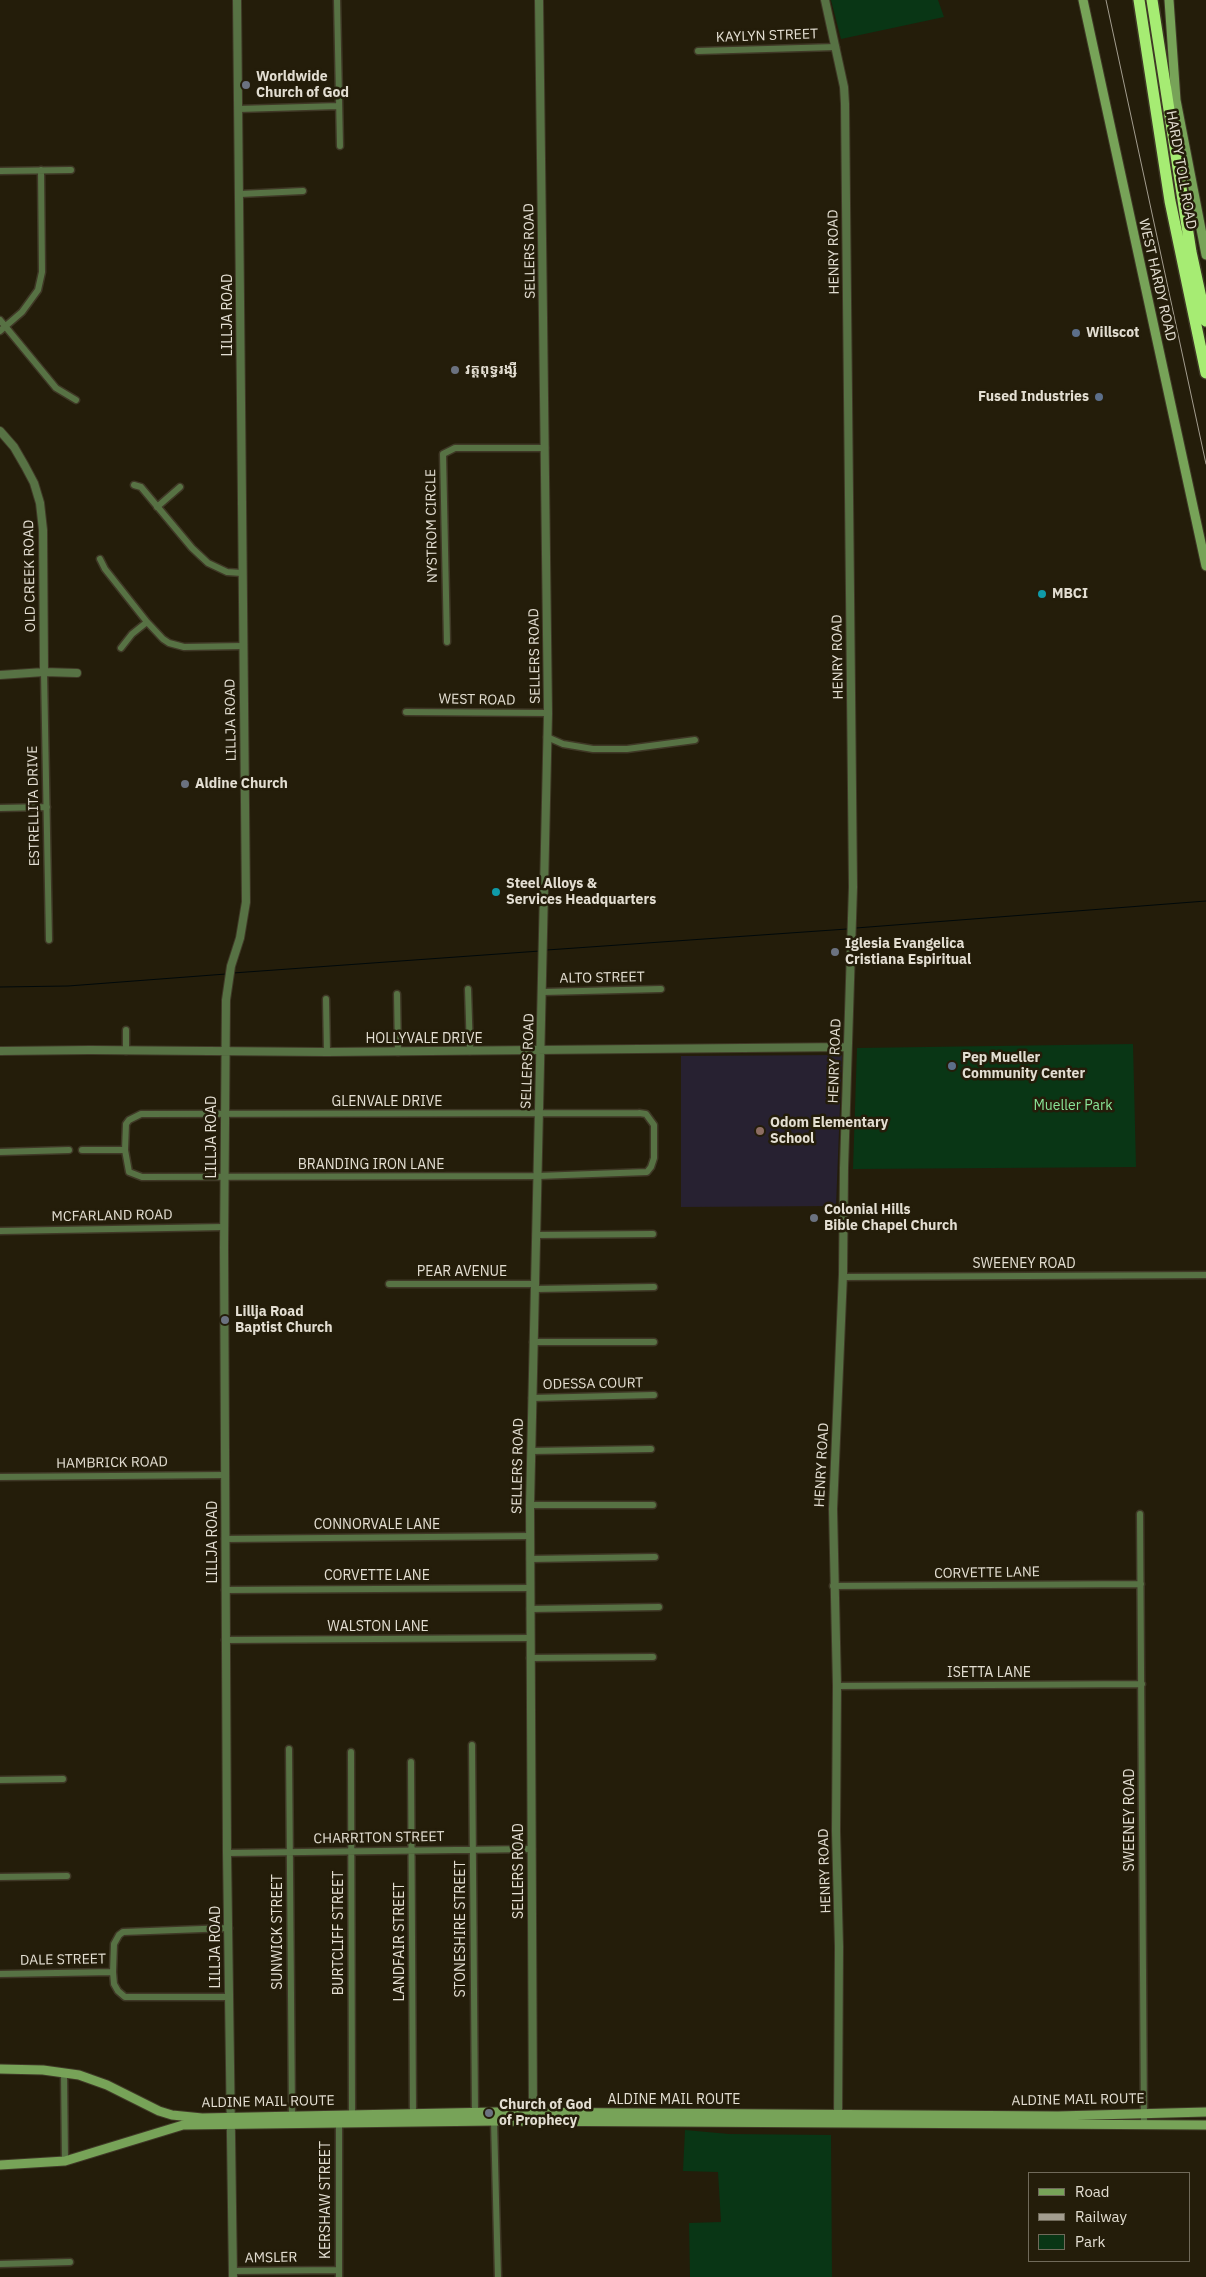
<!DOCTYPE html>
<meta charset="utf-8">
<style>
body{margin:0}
#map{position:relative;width:1206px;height:2277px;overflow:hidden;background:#241d0a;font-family:"IBM Plex Sans",sans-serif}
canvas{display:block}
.legend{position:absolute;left:1028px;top:2172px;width:162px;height:90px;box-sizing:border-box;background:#241d0a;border:1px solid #706a5a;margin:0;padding:6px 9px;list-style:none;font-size:15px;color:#e3ded2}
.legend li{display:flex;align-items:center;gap:10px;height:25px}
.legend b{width:25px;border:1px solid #706a5a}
</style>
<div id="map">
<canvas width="1206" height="2277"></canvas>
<ul class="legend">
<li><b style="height:6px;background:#77a358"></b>Road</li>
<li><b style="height:6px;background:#a39d8f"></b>Railway</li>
<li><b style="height:14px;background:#093615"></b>Park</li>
</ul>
</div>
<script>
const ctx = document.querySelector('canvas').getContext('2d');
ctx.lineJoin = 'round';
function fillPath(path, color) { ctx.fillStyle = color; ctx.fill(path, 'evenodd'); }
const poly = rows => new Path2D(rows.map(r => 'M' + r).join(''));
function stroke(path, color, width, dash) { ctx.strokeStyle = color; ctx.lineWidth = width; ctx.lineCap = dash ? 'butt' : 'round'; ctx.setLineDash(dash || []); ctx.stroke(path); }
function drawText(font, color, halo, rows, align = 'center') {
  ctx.font = font + ' "IBM Plex Sans","Noto Sans Khmer",sans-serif'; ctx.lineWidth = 5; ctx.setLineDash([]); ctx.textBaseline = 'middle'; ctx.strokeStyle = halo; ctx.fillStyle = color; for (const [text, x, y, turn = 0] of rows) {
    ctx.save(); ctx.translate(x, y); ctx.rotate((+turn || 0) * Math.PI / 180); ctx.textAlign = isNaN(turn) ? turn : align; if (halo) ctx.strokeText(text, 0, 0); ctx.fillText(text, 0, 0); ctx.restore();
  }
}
const education = poly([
 [842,1055,836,1206,681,1207,681,1056]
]);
const green = poly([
 [831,0,938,0,944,17,841,39],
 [1133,1044,1136,1167,853,1169,857,1048],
 [685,2130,729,2134,831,2135,832,2277,690,2277,689,2223,721,2222,718,2172,683,2171]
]);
const stream = poly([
 [856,928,1206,901],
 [547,950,847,929],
 [233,973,540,951],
 [0,987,68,986,226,974]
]);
const minor = poly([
 [337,0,340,146],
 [698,51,836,47],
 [238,109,339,106],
 [0,171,71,170],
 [240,194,303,191],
 [0,320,56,388,76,400],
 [0,331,22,312,38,290,42,272,41,170],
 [134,485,141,487,192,548,208,563,227,572,242,573],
 [157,507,180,487],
 [100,559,105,569,147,622,163,639,169,643,184,647,243,646],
 [447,642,443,454,455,448,545,448],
 [121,648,132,634,147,622],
 [44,672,49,940],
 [406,712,548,713],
 [547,737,563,744,593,749,627,749,695,740],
 [0,808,47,807],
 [468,989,470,1051],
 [543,992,661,989],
 [397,994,398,1052],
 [326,999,327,1052],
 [126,1051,126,1030],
 [639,1113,646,1114,654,1125,654,1158,651,1167,647,1172,538,1176,142,1177,129,1172,125,1150,126,1124,129,1120,141,1114,639,1113],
 [82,1150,125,1150],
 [0,1152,69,1150],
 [0,1231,224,1227],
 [536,1235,653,1234],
 [843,1277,1206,1275],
 [389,1284,535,1284],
 [535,1289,654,1287],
 [533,1342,654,1342],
 [532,1398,654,1395],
 [531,1451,651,1449],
 [0,1477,225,1475],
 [530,1505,653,1505],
 [1140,1514,1144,2125],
 [225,1539,530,1536],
 [530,1559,655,1557],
 [833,1586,1141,1584],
 [225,1590,530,1588],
 [530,1609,659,1607],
 [225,1640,530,1638],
 [530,1658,653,1657],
 [837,1686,1142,1684],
 [472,1745,475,2113],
 [289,1749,292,2116],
 [351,1752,352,2114],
 [411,1762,413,2116],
 [0,1780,63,1779],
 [227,1853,532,1849],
 [0,1877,67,1876],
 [229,1928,123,1932,119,1935,114,1944,113,1972,114,1984,118,1991,125,1997,229,1997],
 [0,1974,113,1972],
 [64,2073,65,2161],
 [494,2121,498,2277],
 [339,2123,339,2277],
 [0,2264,70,2262],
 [233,2271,339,2270]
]);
const tertiary = poly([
 [825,0,844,87,845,104,853,887,844,1168,843,1274,833,1509,837,1686,836,1831,839,1947,838,2120],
 [0,431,14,447,25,466,34,483,40,503,43,530,44,672],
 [0,675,44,672,77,673],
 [0,1051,90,1050,327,1052,847,1047],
 [533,2117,530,1505,548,713,539,0],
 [233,2277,227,1853,224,1247,226,1000,231,966,240,938,246,902,237,0]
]);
const secondary = poly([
 [1083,0,1206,566],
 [1169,0,1176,100,1206,255],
 [0,2069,43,2070,79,2075,107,2085,159,2111,172,2115,202,2118,496,2112,1058,2116,1206,2112],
 [0,2165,65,2161,183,2125,494,2121,1206,2125]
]);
const motorway = poly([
 [1139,0,1170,201,1206,373],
 [1152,0,1191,252,1206,321]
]);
const rail = poly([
 [1106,0,1206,464]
]);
const markers = [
 [246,85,5,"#6b7280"],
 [1076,333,5,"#5c6f8a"],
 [455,370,5,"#6b7280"],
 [1099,397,5,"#5c6f8a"],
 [1042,594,5,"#0f9aa8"],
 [185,784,5,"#6b7280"],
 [496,892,5,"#0f9aa8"],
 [835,952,5,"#6b7280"],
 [952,1066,5,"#5c6f8a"],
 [760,1131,5,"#8d6e63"],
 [814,1218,5,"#6b7280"],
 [225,1320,5,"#6b7280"],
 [489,2113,5,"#6b7280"]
];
const streetNames = [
 ["KAYLYN STREET",767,36,-2],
 ["HARDY TOLL ROAD",1181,170,80],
 ["SELLERS ROAD",530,251,-91],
 ["HENRY ROAD",834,252,-91],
 ["WEST HARDY ROAD",1157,280,77],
 ["LILLJA ROAD",228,315,-90],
 ["NYSTROM CIRCLE",432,526,-91],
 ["OLD CREEK ROAD",30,576,-91],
 ["SELLERS ROAD",535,656,-91],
 ["HENRY ROAD",838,657,-91],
 ["WEST ROAD",477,700,1],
 ["LILLJA ROAD",231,720,-91],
 ["ESTRELLITA DRIVE",34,806,-91],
 ["ALTO STREET",602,978,-1],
 ["HOLLYVALE DRIVE",424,1039],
 ["SELLERS ROAD",528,1061,-88],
 ["HENRY ROAD",835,1061,-88],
 ["GLENVALE DRIVE",387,1102],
 ["LILLJA ROAD",212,1137,-90],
 ["BRANDING IRON LANE",371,1165],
 ["MCFARLAND ROAD",112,1216,-1],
 ["SWEENEY ROAD",1024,1264],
 ["PEAR AVENUE",462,1272],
 ["ODESSA COURT",593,1384,-1],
 ["HAMBRICK ROAD",112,1463,-1],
 ["HENRY ROAD",822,1465,-87],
 ["SELLERS ROAD",518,1466,-89],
 ["CONNORVALE LANE",377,1525],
 ["LILLJA ROAD",213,1542,-90],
 ["CORVETTE LANE",987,1573,-1],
 ["CORVETTE LANE",377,1576],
 ["WALSTON LANE",378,1627],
 ["ISETTA LANE",989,1673],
 ["SWEENEY ROAD",1130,1820,-90],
 ["CHARRITON STREET",379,1838,-1],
 ["SELLERS ROAD",519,1871,-90],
 ["HENRY ROAD",825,1871,-92],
 ["STONESHIRE STREET",461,1929,-90],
 ["SUNWICK STREET",278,1932,-90],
 ["BURTCLIFF STREET",339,1933,-90],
 ["LANDFAIR STREET",400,1942,-90],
 ["LILLJA ROAD",216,1947,-90],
 ["DALE STREET",63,1960,-1],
 ["ALDINE MAIL ROUTE",674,2100],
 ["ALDINE MAIL ROUTE",1078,2100,-1],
 ["ALDINE MAIL ROUTE",268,2102,-1],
 ["KERSHAW STREET",326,2200,-90],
 ["AMSLER",271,2258,-1]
];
const poiNames = [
 ["Worldwide",256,77],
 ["Church of God",256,93],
 ["Willscot",1086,333],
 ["វត្តពុទ្ធរង្សី",465,370],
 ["Fused Industries",1089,397,"right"],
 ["MBCI",1052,594],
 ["Aldine Church",195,784],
 ["Steel Alloys &",506,884],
 ["Services Headquarters",506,900],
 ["Iglesia Evangelica",845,944],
 ["Cristiana Espiritual",845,960],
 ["Pep Mueller",962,1058],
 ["Community Center",962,1074],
 ["Odom Elementary",770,1123],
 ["School",770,1139],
 ["Colonial Hills",824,1210],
 ["Bible Chapel Church",824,1226],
 ["Lillja Road",235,1312],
 ["Baptist Church",235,1328],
 ["Church of God",499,2105],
 ["of Prophecy",499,2121]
];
const parkNames = [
 ["Mueller Park",1073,1106]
];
fillPath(education, '#272131');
fillPath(green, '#093615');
stroke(stream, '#00090a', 1);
stroke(minor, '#3f3826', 9);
stroke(tertiary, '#3f3826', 10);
stroke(secondary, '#3f3826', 11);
stroke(motorway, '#3f3826', 14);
stroke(minor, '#577244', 6);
stroke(tertiary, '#577244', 8);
stroke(secondary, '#77a358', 9);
stroke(motorway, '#a6ec73', 11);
stroke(rail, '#a39d8f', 1);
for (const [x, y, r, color] of markers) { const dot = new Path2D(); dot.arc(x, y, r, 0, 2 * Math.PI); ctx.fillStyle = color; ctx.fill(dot); stroke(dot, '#241d0a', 2); }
drawText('14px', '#e3ded2', '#241d0a', streetNames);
drawText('bold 14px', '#e3ded2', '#241d0a', poiNames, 'left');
drawText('14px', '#89e497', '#241d0a', parkNames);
</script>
